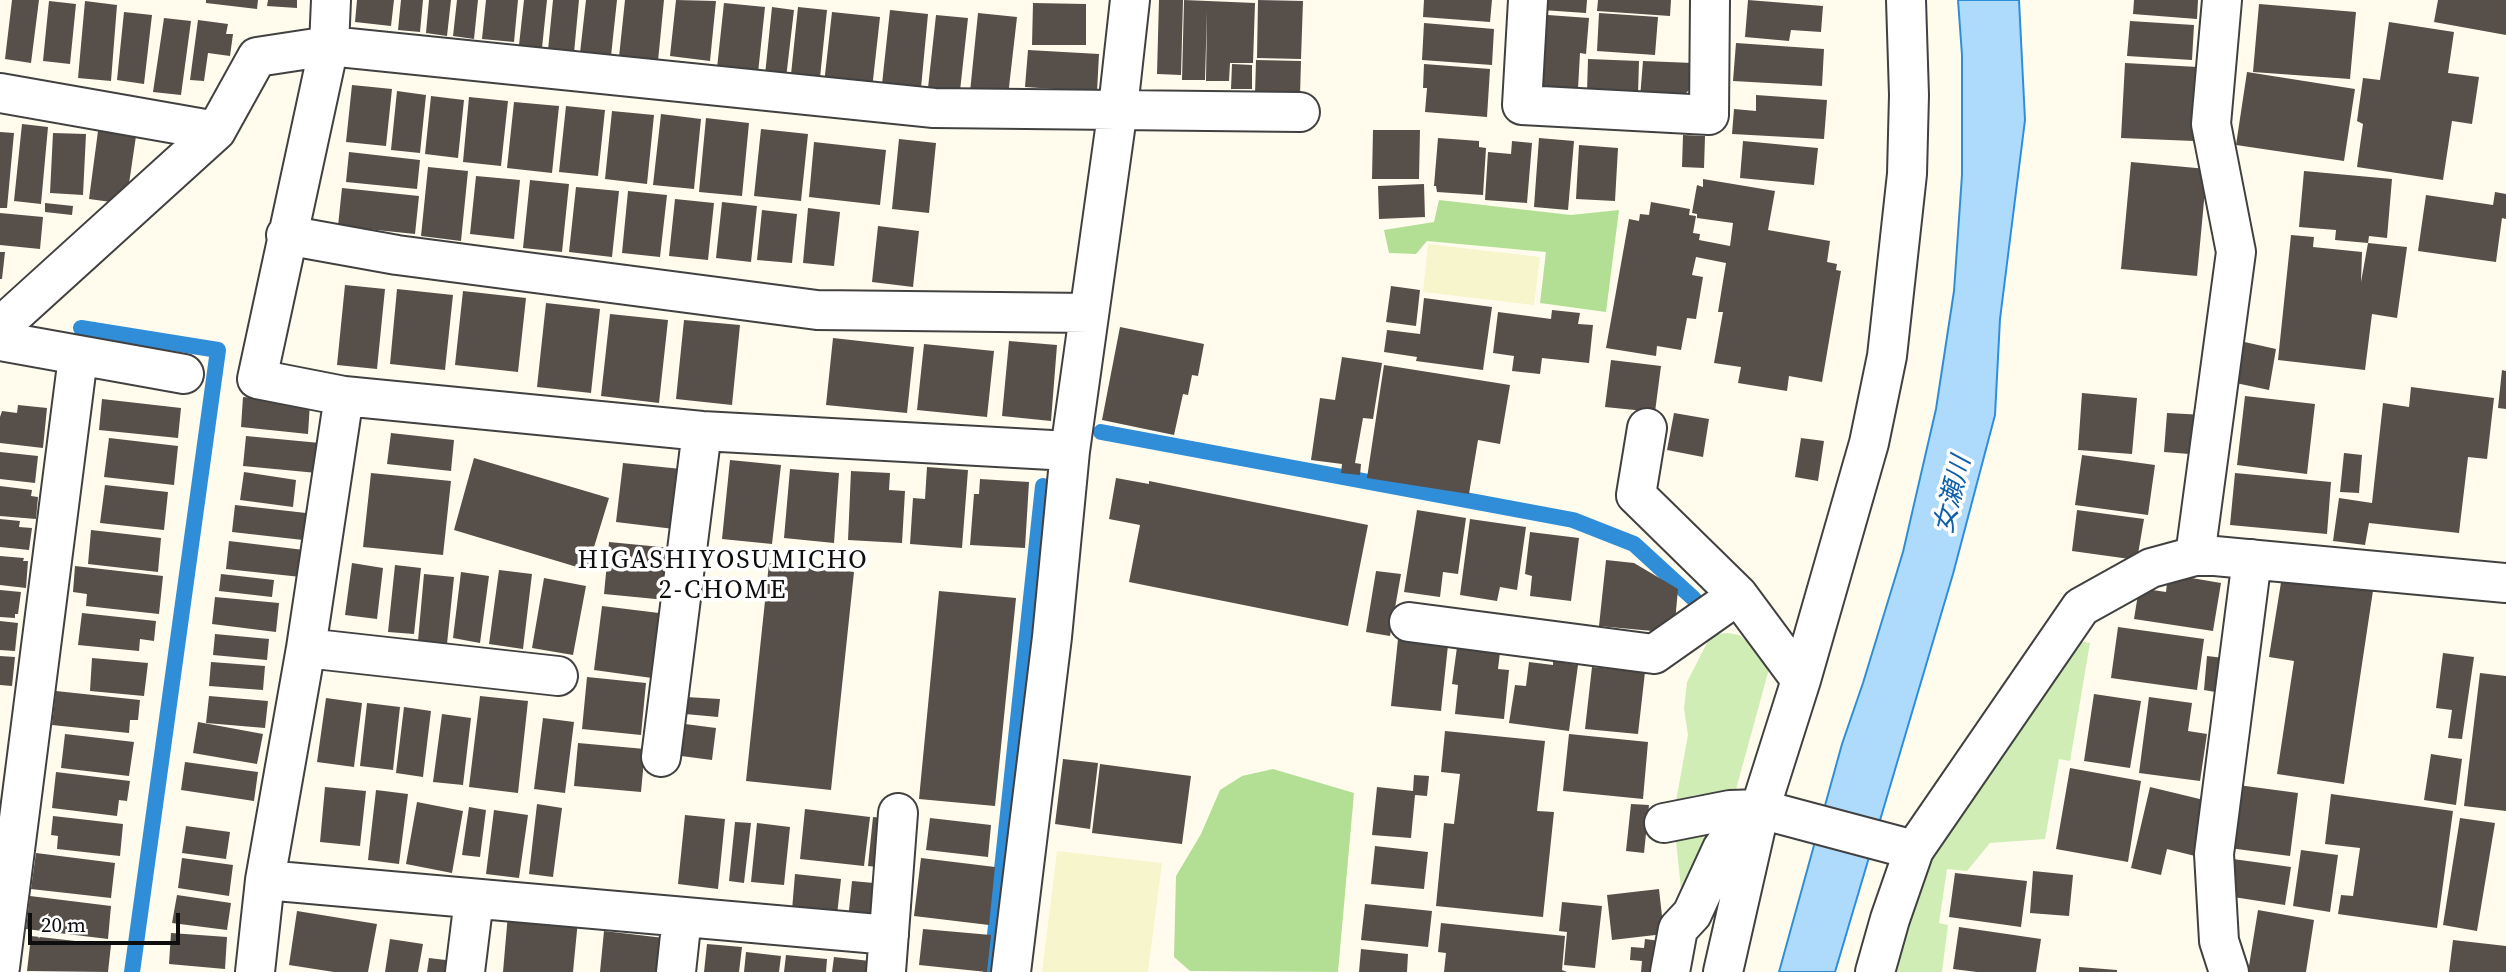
<!DOCTYPE html>
<meta charset="utf-8">
<style>
body{margin:0}
#map{position:relative;width:2506px;height:972px;overflow:hidden;background:#fffcee;font-family:"Source Serif 4",serif}
canvas{display:block}
.scale{position:absolute;left:28px;top:913px;width:152px;height:32px;box-sizing:border-box;border:4px solid #0e0e0e;border-top:0;padding-left:9px;font-size:21px;line-height:24px;white-space:nowrap;color:#0e0e0e;-webkit-text-stroke:5px #fff;paint-order:stroke}
</style>
<div id="map">
<canvas width="2506" height="972"></canvas>
<div class="scale">20 m</div>
</div>
<script>
const ctx = document.querySelector('canvas').getContext('2d');
ctx.lineJoin = 'round';
function fillPath(path, color) { ctx.fillStyle = color; ctx.fill(path, 'evenodd'); }
const poly = rows => new Path2D(rows.map(r => 'M' + r).join(''));
function stroke(path, color, width, dash) { ctx.strokeStyle = color; ctx.lineWidth = width; ctx.lineCap = dash ? 'butt' : 'round'; ctx.setLineDash(dash || []); ctx.stroke(path); }
function drawText(font, color, halo, rows, align = 'center') {
  ctx.font = font + ' "Source Serif 4","Noto Sans JP",serif'; ctx.lineWidth = 7; ctx.setLineDash([]); ctx.textBaseline = 'middle'; ctx.strokeStyle = halo; ctx.fillStyle = color; for (const [text, x, y, turn = 0] of rows) {
    ctx.save(); ctx.translate(x, y); ctx.rotate((+turn || 0) * Math.PI / 180); ctx.textAlign = isNaN(turn) ? turn : align; if (halo) ctx.strokeText(text, 0, 0); ctx.fillText(text, 0, 0); ctx.restore();
  }
}
const farmland = poly([
 [1428,244,1540,257,1534,305,1423,292],
 [1057,851,1162,863,1148,972,1042,972]
]);
const green = poly([
 [1728,633,1739,635,1753,646,1769,669,1735,793,1695,795,1676,801,1688,735,1684,709,1687,682,1707,643,1715,634],
 [2078,641,2090,643,2070,761,2059,759,2045,839,1990,843,1967,871,1947,869,1939,923,1948,925,1942,972,1889,972,1919,869],
 [1724,821,1682,898,1675,832]
]);
const forest = poly([
 [1439,200,1571,215,1619,210,1606,312,1540,303,1546,252,1427,241,1416,254,1389,253,1384,230,1434,222],
 [1273,769,1354,793,1338,972,1190,971,1174,957,1176,876,1201,834,1220,790,1242,776]
]);
const water = poly([
 [1958,0,2019,0,2025,120,2000,319,1995,415,1953,574,1835,972,1779,972,1842,744,1863,683,1903,552,1936,409,1954,291,1962,175,1962,55,1958,0]
]);
const stream = poly([
 [81,328,218,350,132,972],
 [1101,432,1573,520,1634,544,1694,599],
 [991,972,1043,486]
]);
const building = poly([
 [12,0,39,0,31,63,5,59],
 [206,0,258,0,257,9,206,3],
 [268,0,297,0,297,8,267,6],
 [357,0,394,0,391,26,355,22],
 [401,0,423,0,420,32,398,30],
 [429,0,451,0,447,36,426,33],
 [457,0,478,0,474,39,453,36],
 [486,0,518,0,514,42,482,39],
 [524,0,547,0,542,48,519,45],
 [553,0,579,0,574,53,548,50],
 [586,0,617,0,611,56,580,53],
 [625,0,664,0,658,61,619,57],
 [676,0,716,1,710,61,670,56],
 [1159,0,1183,0,1181,75,1157,74],
 [1184,0,1255,3,1253,63,1230,63,1229,81,1206,81,1207,10,1205,80,1182,80],
 [1258,0,1303,1,1301,59,1257,58],
 [1424,0,1492,0,1490,22,1423,17],
 [1543,0,1587,0,1586,13,1542,10],
 [1598,0,1671,0,1670,16,1597,11],
 [1748,0,1823,6,1821,32,1791,30,1789,41,1745,37],
 [2134,0,2198,0,2197,19,2133,14],
 [2438,0,2506,0,2506,35,2434,22],
 [49,1,76,4,70,64,43,61],
 [85,1,117,5,111,81,78,78],
 [724,3,765,7,758,73,717,68],
 [1033,3,1086,4,1086,45,1032,45],
 [2259,4,2356,12,2350,79,2253,72],
 [772,7,794,10,786,78,765,75],
 [798,7,827,10,819,87,790,84],
 [890,10,928,14,921,88,882,84],
 [124,12,152,15,144,84,117,80],
 [832,12,880,17,872,89,824,84],
 [978,13,1017,17,1008,96,970,92],
 [1599,13,1658,17,1655,55,1597,51],
 [936,15,968,18,959,100,927,97],
 [1548,15,1589,18,1586,54,1580,53,1578,89,1538,86,1542,29,1546,29],
 [164,18,191,21,181,95,153,92],
 [198,20,228,24,226,34,233,34,230,56,208,53,204,81,190,80],
 [2130,21,2194,25,2192,60,2127,56],
 [2389,22,2454,32,2448,73,2479,77,2472,124,2452,121,2443,180,2357,167,2363,124,2357,121,2363,78,2380,80],
 [1424,23,1494,29,1492,65,1422,60],
 [1736,43,1824,49,1822,86,1733,81],
 [1028,50,1099,54,1097,92,1025,87],
 [1588,59,1639,61,1638,94,1587,92],
 [1256,60,1301,61,1300,96,1255,95],
 [1643,61,1693,63,1692,87,1679,100,1640,98],
 [2125,63,2198,67,2194,141,2121,138],
 [1232,64,1252,65,1252,89,1231,89],
 [1424,64,1490,69,1487,117,1425,112,1427,88,1423,88],
 [2247,72,2355,89,2344,161,2236,145],
 [352,85,392,89,386,146,346,142],
 [397,91,426,95,420,153,391,150],
 [1756,95,1827,100,1824,139,1732,134,1734,109,1756,111],
 [431,96,464,100,458,158,425,154],
 [469,97,508,101,501,166,463,162],
 [514,102,559,106,552,173,507,168],
 [566,106,605,110,598,176,559,172],
 [612,111,654,115,647,184,605,179],
 [661,114,701,119,694,189,653,185],
 [706,118,749,123,742,196,699,192],
 [22,124,48,127,41,204,14,201],
 [761,129,808,134,801,201,754,196],
 [1373,130,1420,130,1419,179,1372,179],
 [98,131,136,136,126,204,89,199],
 [0,132,14,133,7,208,0,208],
 [53,133,86,134,83,195,50,193],
 [1683,135,1705,136,1704,168,1682,167],
 [1438,138,1479,141,1479,147,1486,148,1483,195,1437,192,1436,186,1434,186],
 [1539,138,1574,141,1568,210,1534,207],
 [899,139,936,143,929,213,892,209],
 [1512,141,1532,143,1527,203,1485,200,1488,152,1511,154],
 [1743,141,1818,148,1814,185,1740,178],
 [814,142,886,150,880,205,809,197],
 [1579,145,1618,148,1615,201,1576,199],
 [349,152,420,160,417,189,346,182],
 [2131,162,2207,169,2197,276,2121,269],
 [428,167,468,171,461,241,421,236],
 [2304,171,2392,179,2387,238,2369,236,2368,243,2407,247,2397,318,2372,314,2365,370,2278,360,2291,235,2314,237,2313,247,2362,252,2361,282,2368,243,2335,240,2336,230,2299,227],
 [476,176,520,180,514,239,470,234],
 [1703,179,1775,191,1768,230,1830,241,1827,262,1837,264,1836,270,1841,271,1822,382,1789,376,1787,391,1738,383,1741,367,1714,363,1723,312,1718,312,1726,263,1696,257,1692,275,1703,277,1696,319,1687,318,1681,350,1657,346,1656,356,1606,348,1629,219,1639,221,1640,214,1649,215,1651,202,1690,209,1689,215,1696,216,1693,233,1700,234,1699,240,1730,246,1733,223,1697,218,1697,214,1692,213,1697,185,1703,187],
 [530,180,569,184,562,252,523,248],
 [1424,184,1425,217,1379,219,1378,186],
 [576,187,619,191,612,257,569,252],
 [342,188,419,196,415,234,338,226],
 [628,191,667,195,660,257,622,253],
 [2495,192,2506,194,2506,219,2502,218,2496,262,2418,251,2426,195,2493,205],
 [675,199,714,203,708,260,669,256],
 [722,202,757,206,751,262,716,258],
 [45,203,73,206,72,215,45,212],
 [808,208,840,212,834,266,803,263],
 [762,210,797,214,792,263,757,260],
 [0,213,43,217,40,249,0,245],
 [878,226,919,231,913,287,872,282],
 [0,252,5,252,2,279,0,279],
 [345,285,385,289,377,369,337,365],
 [1391,286,1420,290,1416,326,1386,322],
 [397,289,453,295,445,370,390,364],
 [463,291,526,298,518,372,455,365],
 [1424,298,1492,307,1483,370,1416,361,1417,357,1384,352,1387,330,1420,334],
 [546,303,600,309,591,393,537,387],
 [1552,310,1580,313,1578,324,1593,325,1589,363,1542,358,1540,374,1512,371,1514,356,1493,353,1498,312,1551,319],
 [610,314,668,320,659,403,601,396],
 [684,320,740,325,732,405,676,399],
 [1120,327,1204,344,1198,376,1192,375,1188,395,1183,394,1174,435,1102,420],
 [833,338,914,347,907,413,826,405],
 [1009,341,1057,345,1051,421,1002,416],
 [2240,341,2276,349,2269,390,2231,382],
 [924,344,994,351,987,417,917,410],
 [1342,357,1382,363,1373,419,1363,418,1355,463,1361,464,1360,475,1341,473,1342,464,1311,460,1320,398,1335,400],
 [1611,360,1661,366,1655,412,1605,407],
 [1384,365,1510,385,1500,444,1478,440,1469,494,1367,478],
 [2502,370,2506,371,2506,409,2498,408],
 [2411,387,2494,398,2487,459,2468,457,2459,533,2369,523,2365,545,2333,541,2339,498,2372,503,2383,403,2409,407],
 [2082,393,2137,398,2132,454,2078,450],
 [2245,396,2315,404,2307,474,2237,465],
 [243,397,310,403,308,434,241,427],
 [102,399,181,408,178,438,99,430],
 [18,405,47,408,43,448,0,443,0,417,2,411,17,413],
 [1674,413,1709,419,1703,457,1667,450],
 [2167,413,2205,415,2202,455,2164,452],
 [391,433,454,440,451,471,387,464],
 [246,436,320,443,317,473,243,466],
 [109,438,178,446,174,485,104,477],
 [1801,438,1824,441,1818,481,1795,477],
 [0,452,38,456,35,483,0,479],
 [2344,453,2362,455,2359,493,2340,492],
 [2082,455,2155,465,2148,515,2075,505],
 [474,458,609,498,587,570,454,530],
 [730,460,781,465,772,544,722,539],
 [623,463,681,469,674,529,616,522],
 [927,467,968,470,962,548,910,544,913,498,925,499],
 [790,469,839,473,834,543,784,538],
 [851,471,890,473,889,490,905,491,902,543,848,540],
 [244,472,296,480,293,507,240,500],
 [371,473,451,481,443,555,363,547],
 [2235,473,2331,482,2327,534,2230,525],
 [1116,478,1149,484,1149,481,1368,525,1348,626,1129,582,1140,525,1109,519],
 [980,479,1029,482,1025,548,970,545,974,494,979,494],
 [105,485,168,492,164,530,100,523],
 [0,486,32,490,31,496,38,497,36,519,0,516],
 [235,505,315,514,312,541,232,532],
 [1417,510,1466,518,1458,574,1443,572,1440,597,1404,592],
 [2077,510,2144,519,2137,560,2072,551],
 [0,519,20,521,19,527,32,528,29,550,0,547],
 [1470,519,1526,527,1517,590,1500,587,1497,601,1460,595],
 [91,530,161,538,158,572,88,564],
 [1530,532,1579,538,1571,601,1530,596,1532,576,1525,574],
 [229,541,304,550,301,577,226,569],
 [609,542,671,548,666,600,604,594],
 [0,556,24,558,23,561,28,561,26,588,0,585],
 [1606,560,1634,563,1678,589,1674,633,1599,626],
 [352,563,383,568,377,619,345,615],
 [769,563,854,572,831,790,746,781],
 [395,565,421,568,414,634,388,632],
 [75,566,163,576,159,614,86,606,87,594,73,592],
 [499,570,532,574,523,649,489,644],
 [2283,570,2374,584,2344,784,2277,774,2294,661,2269,657],
 [1376,571,1401,574,1390,636,1366,632],
 [461,572,489,576,480,643,453,638],
 [221,574,274,580,272,597,219,591],
 [424,574,454,577,447,644,418,641],
 [2168,574,2221,583,2213,631,2134,619,2139,588,2166,592],
 [544,578,586,586,573,655,532,648],
 [0,590,21,592,18,614,15,614,15,618,0,617],
 [939,591,1016,598,995,806,919,799],
 [215,597,279,603,276,632,212,624],
 [602,606,659,613,652,678,594,670],
 [82,613,156,621,154,641,140,639,139,651,78,645],
 [0,621,18,623,15,651,0,650],
 [2118,627,2204,639,2197,690,2111,678],
 [215,634,269,639,267,660,213,655],
 [1398,639,1448,645,1441,711,1391,706],
 [1457,647,1500,652,1498,669,1509,670,1504,719,1455,714,1458,685,1452,684],
 [2443,653,2474,657,2462,739,2448,738,2452,710,2436,708],
 [0,656,15,657,12,686,0,685],
 [2207,656,2224,658,2221,693,2204,690],
 [92,658,148,663,144,696,90,691],
 [1553,661,1578,665,1569,731,1509,723,1515,685,1526,686,1529,662,1553,665],
 [211,662,265,666,263,690,209,686],
 [1592,667,1645,672,1638,734,1585,729],
 [2480,673,2506,676,2506,811,2464,806],
 [587,677,646,683,641,735,582,729],
 [56,691,140,700,138,720,130,720,129,733,52,725],
 [2094,694,2141,701,2130,768,2084,761],
 [209,696,268,701,265,728,206,723],
 [480,696,528,701,518,793,469,787],
 [686,697,720,699,718,717,685,714],
 [2149,697,2192,703,2188,731,2207,734,2200,781,2139,773],
 [326,698,362,703,354,767,317,762],
 [367,703,400,707,393,770,360,766],
 [404,707,431,711,423,777,396,773],
 [442,714,471,718,463,785,433,782],
 [543,718,574,722,565,793,534,789],
 [198,722,263,734,257,764,193,753],
 [685,724,716,728,712,760,681,756],
 [1445,731,1545,741,1537,811,1554,812,1543,917,1436,906,1444,823,1454,824,1460,774,1441,772],
 [65,734,134,742,129,776,61,768],
 [1569,734,1648,742,1643,799,1563,791],
 [578,743,645,749,641,792,574,786],
 [2431,754,2462,759,2456,805,2424,800],
 [1063,759,1098,763,1090,829,1055,824],
 [185,762,258,772,254,801,181,790],
 [1100,764,1191,776,1182,844,1092,833],
 [2070,768,2141,781,2128,862,2056,849],
 [56,772,130,781,127,801,119,800,117,816,52,808],
 [1414,775,1429,776,1427,796,1415,795,1411,838,1372,835,1377,787,1413,791],
 [2238,785,2298,793,2290,856,2229,848],
 [325,787,366,791,360,846,320,842],
 [2150,787,2208,801,2195,856,2167,849,2161,875,2131,868],
 [376,790,408,794,399,864,368,860],
 [2331,794,2453,811,2437,928,2338,914,2341,895,2353,896,2360,848,2325,844],
 [417,802,463,811,452,873,406,864],
 [537,804,562,808,553,877,529,874],
 [1631,804,1649,805,1644,853,1626,851],
 [469,807,486,810,480,857,462,855],
 [805,809,870,817,864,866,800,859],
 [494,810,528,815,519,878,486,874],
 [685,815,725,819,718,889,678,884],
 [53,816,123,824,120,856,57,849,58,836,51,835],
 [873,817,892,819,886,868,868,866],
 [930,818,991,825,988,857,926,850],
 [2460,818,2495,823,2477,931,2443,925],
 [735,822,751,823,744,883,729,881],
 [757,823,790,827,784,885,751,882],
 [186,826,230,832,226,859,182,853],
 [1375,846,1428,852,1424,889,1371,884],
 [2301,850,2338,855,2330,912,2293,906],
 [36,853,115,863,111,898,31,889],
 [182,858,233,865,229,896,178,888],
 [921,858,995,867,989,925,914,916],
 [2233,859,2291,867,2285,905,2227,896],
 [2033,871,2073,875,2069,916,2030,913],
 [1955,873,2027,881,2021,927,1949,917],
 [795,874,841,879,837,915,792,910],
 [852,881,885,884,880,923,848,920],
 [1659,889,1664,934,1612,940,1607,895],
 [177,895,231,903,227,930,172,923],
 [30,896,111,906,108,939,26,929],
 [1562,902,1602,906,1595,968,1564,965,1567,932,1559,931],
 [1365,904,1432,911,1428,947,1361,940],
 [2258,910,2314,920,2306,972,2248,972],
 [297,911,377,924,368,972,334,972,289,965],
 [508,914,578,920,573,972,503,972],
 [1441,923,1565,936,1562,970,1567,972,1444,972,1446,953,1438,952],
 [1959,927,2041,939,2036,972,1977,972,1953,969],
 [923,929,991,935,987,972,919,965],
 [604,931,664,938,661,972,600,972],
 [171,933,227,937,225,969,169,964],
 [31,936,111,945,108,972,27,971],
 [390,939,423,944,418,972,385,972],
 [1645,939,1660,941,1657,972,1641,972,1642,961,1630,960,1631,947,1644,948],
 [2453,940,2506,946,2506,972,2449,972],
 [707,944,742,947,739,972,704,972],
 [1361,949,1408,954,1407,972,1359,972],
 [746,952,781,956,779,972,744,972],
 [786,955,827,959,826,972,784,972],
 [834,957,870,961,869,972,832,972],
 [429,958,462,962,461,972,427,972],
 [2079,967,2117,970,2117,972,2079,972]
]);
const minor = poly([
 [331,0,329,46,257,379,344,396],
 [1528,0,1522,105,1709,115,1710,0],
 [0,93,216,131],
 [286,235,397,255,817,310,1089,313],
 [0,327,216,131,257,57,329,46,934,108,1300,112],
 [0,341,184,374],
 [1647,428,1636,495,1738,595,1801,680],
 [2195,556,2236,252,2211,124,2222,0],
 [1409,622,1654,654,1738,595],
 [306,648,558,676],
 [661,757,702,431],
 [1664,823,1730,810,1760,809,1914,850],
 [265,880,889,935],
 [0,967,78,357],
 [255,972,265,880,306,648,344,396,702,431,1070,451],
 [465,972,474,899],
 [676,972,682,917],
 [886,972,898,813],
 [1011,972,1052,637,1070,451,1118,108,1130,0],
 [1670,972,1678,929,1692,914,1722,849,1733,833,1758,810],
 [1723,972,1760,809,1801,680,1869,443,1887,356,1907,174,1909,95,1906,0],
 [1875,972,1890,919,1914,850,2081,607,2151,568,2195,556,2215,556,2506,583],
 [2229,972,2219,941,2214,854,2252,559]
]);
const waterNames = [
 ["女瀬川",1954,495,-76]
];
const neighbourhoodNames = [
 ["HIGASHIYOSUMICHO",723,561],
 ["2-CHOME",723,591]
];
fillPath(farmland, '#f7f5cc');
fillPath(green, '#d0edb5');
fillPath(forest, '#b2df93');
fillPath(water, '#aedbfb');
stroke(water, '#308ed8', 2);
stroke(stream, '#308ed8', 16);
fillPath(building, '#574f49');
stroke(minor, '#414141', 42);
stroke(minor, '#fff', 38);
drawText('italic 26px', '#0d5faa', '#fff', waterNames);
ctx.letterSpacing = '2px';
drawText('26px', '#0e0e0e', '#fff', neighbourhoodNames);
ctx.letterSpacing = '0px';
</script>
